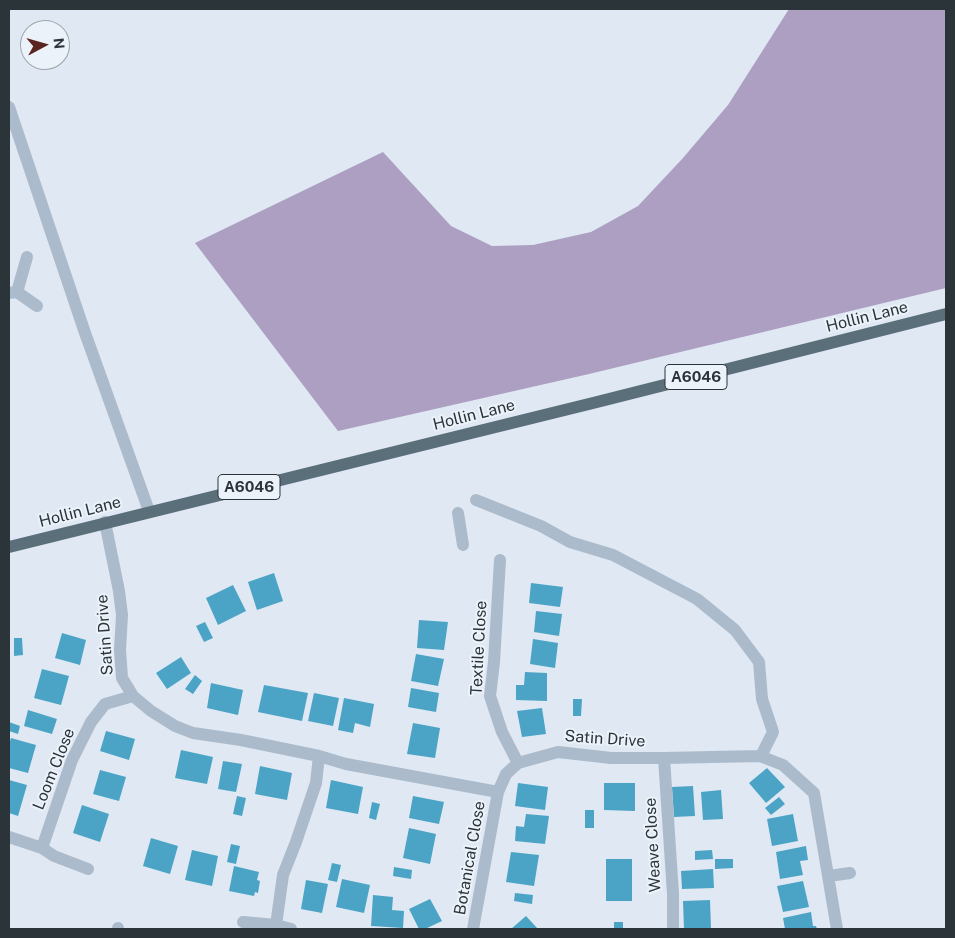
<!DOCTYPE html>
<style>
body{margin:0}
#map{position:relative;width:955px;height:938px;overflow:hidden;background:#dfe8f3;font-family:"Public Sans",sans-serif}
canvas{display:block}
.frame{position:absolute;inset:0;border:10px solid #2a3439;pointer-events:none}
.north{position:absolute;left:20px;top:20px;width:50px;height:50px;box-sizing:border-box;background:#ecf2fa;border:1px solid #9ea6ad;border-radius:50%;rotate:84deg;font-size:14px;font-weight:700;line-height:20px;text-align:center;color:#2a3439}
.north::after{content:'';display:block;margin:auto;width:18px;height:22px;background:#5b251f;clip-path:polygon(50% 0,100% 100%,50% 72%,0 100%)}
</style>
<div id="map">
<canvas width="955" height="938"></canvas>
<div class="frame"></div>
<div class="north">N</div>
</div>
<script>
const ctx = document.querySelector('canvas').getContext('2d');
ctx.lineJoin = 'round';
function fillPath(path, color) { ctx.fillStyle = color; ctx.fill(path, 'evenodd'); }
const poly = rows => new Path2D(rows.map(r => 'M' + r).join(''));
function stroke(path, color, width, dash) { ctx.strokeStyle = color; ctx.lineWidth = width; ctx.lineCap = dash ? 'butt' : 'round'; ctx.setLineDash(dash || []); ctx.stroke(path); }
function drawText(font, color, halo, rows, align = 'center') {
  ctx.font = font + ' "Public Sans",sans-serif'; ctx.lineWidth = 4; ctx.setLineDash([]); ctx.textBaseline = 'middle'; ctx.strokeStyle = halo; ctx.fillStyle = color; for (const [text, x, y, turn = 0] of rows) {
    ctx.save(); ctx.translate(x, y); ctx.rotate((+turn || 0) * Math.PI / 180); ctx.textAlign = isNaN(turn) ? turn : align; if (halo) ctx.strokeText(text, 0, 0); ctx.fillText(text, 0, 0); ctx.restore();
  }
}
const green = poly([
 [789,9,946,9,946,288,589,374,338,431,195,243,383,152,451,226,492,246,533,245,591,232,638,206,683,158,728,105]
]);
const building = poly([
 [274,573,283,601,257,610,248,582],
 [531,583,563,587,560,607,529,603],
 [233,585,246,611,218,625,206,598],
 [536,611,562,614,559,636,534,632],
 [419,620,448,622,444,650,417,648],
 [205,622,213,638,204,642,196,626],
 [62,633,86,640,80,665,55,658],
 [14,638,22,638,23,655,14,656],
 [533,639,558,643,555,668,530,664],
 [416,654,444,659,438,686,411,681],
 [181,657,191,673,167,689,156,673],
 [42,669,69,676,61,705,34,698],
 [525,672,547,673,547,701,516,700,516,685,524,685],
 [195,675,202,681,193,694,185,689],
 [211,683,243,690,238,715,207,708],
 [264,685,308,693,302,721,258,712],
 [411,688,439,693,436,712,408,707],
 [314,693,339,698,333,726,308,721],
 [344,698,374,704,370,727,355,723,353,733,338,730],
 [573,699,582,699,581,716,573,716],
 [542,708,546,734,522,737,517,711],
 [28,710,57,719,52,734,24,726],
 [9,722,20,726,18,734,9,731],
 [413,723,440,728,435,758,407,754],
 [106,731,135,739,129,760,100,751],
 [11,738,36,745,28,773,9,768,9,744],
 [181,750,213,757,207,784,175,778],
 [223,761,242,764,236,792,218,789],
 [260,766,292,773,287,800,255,794],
 [767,768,785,787,766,803,749,783],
 [100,770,126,777,119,801,93,794],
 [9,780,27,785,18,816,9,813],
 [331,780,363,787,358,814,326,808],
 [518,783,548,787,545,810,515,806],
 [604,783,635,783,635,811,604,810],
 [693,786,695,816,674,817,672,787],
 [721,790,723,819,703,820,701,792],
 [237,796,246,798,242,816,233,814],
 [413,796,444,802,439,824,409,818],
 [779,797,785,804,771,815,765,808],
 [372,802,380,804,376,820,369,818],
 [82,805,109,814,100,842,73,833],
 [585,810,594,810,594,828,585,828],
 [526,814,549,816,545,844,515,841,516,826,524,827],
 [793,814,798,841,772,846,767,819],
 [409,828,436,834,430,864,403,858],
 [151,838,178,846,170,874,143,866],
 [231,844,240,846,236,864,227,862],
 [806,846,808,860,800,861,803,875,780,879,776,852],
 [192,850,218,856,212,886,185,880],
 [712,850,713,859,695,860,695,851],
 [511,852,539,855,534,886,506,882],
 [606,859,632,859,632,901,606,901],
 [715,859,733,859,733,868,715,869],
 [332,863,341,865,337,882,328,880],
 [234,866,259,872,257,880,260,881,258,893,255,892,254,896,229,891],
 [394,867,412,870,411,879,393,876],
 [713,869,714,888,682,889,681,871],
 [342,879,370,885,364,913,336,907],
 [306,880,328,884,322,913,301,909],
 [803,881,809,907,783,912,777,886],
 [515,893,533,895,532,904,514,901],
 [373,895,393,897,392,910,404,911,403,928,371,926],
 [430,899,442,921,425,929,419,929,409,909],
 [710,900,711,929,684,929,683,901],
 [811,912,813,926,816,926,817,929,785,929,783,918],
 [526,916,538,929,511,929],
 [614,922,623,922,623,929,614,929]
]);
const minor = poly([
 [9,107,84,330,149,511],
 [17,292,27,257],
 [9,293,17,292,37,306],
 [476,500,541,526,570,542,613,555,697,599,735,630,759,662,762,699,773,732,761,756],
 [458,513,463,545],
 [105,522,119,591,122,615,120,650,122,678,133,696,151,711,175,726,193,733,241,740,319,756,346,764,498,792,506,774,518,763,558,752,611,758,664,758,760,756,783,765,814,793,837,929],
 [500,560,494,662,490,696,502,732,518,763],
 [664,758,673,894,673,929],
 [9,837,42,848,54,856,88,869],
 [42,848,72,760,91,722,105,704,133,696],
 [829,876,850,873],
 [243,922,276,925,291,929],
 [276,925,283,875,296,842,316,783,319,756],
 [118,928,118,929],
 [473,929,498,792]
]);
const major = poly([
 [9,547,597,402,946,314]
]);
const shields = [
 [696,377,62],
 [249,487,62]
];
const shieldNames = [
 ["A6046",696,377],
 ["A6046",249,487]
];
const streetNames = [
 ["Hollin Lane",867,317,-14],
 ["Hollin Lane",474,415,-14],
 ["Hollin Lane",80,512,-14],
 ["Satin Drive",105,635,-94],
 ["Textile Close",479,648,-87],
 ["Satin Drive",605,739,4],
 ["Loom Close",54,769,-68],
 ["Weave Close",653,845,-93],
 ["Botanical Close",470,858,-80]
];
fillPath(green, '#ac9fc2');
fillPath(building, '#4ba4c5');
stroke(minor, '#abbbcb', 12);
stroke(major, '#5b6f7b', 12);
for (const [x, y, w] of shields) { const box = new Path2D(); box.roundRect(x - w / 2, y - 12.5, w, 25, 4); ctx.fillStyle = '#ecf2fa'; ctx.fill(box); stroke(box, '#2a3439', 1); }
drawText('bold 15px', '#2a3439', null, shieldNames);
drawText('16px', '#2a3439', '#ecf2fa', streetNames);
</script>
